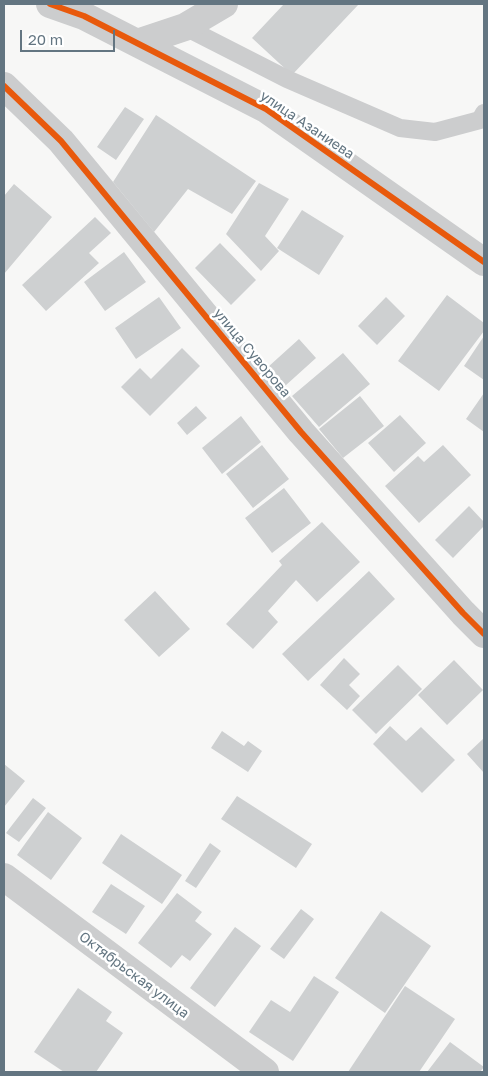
<!DOCTYPE html>
<meta charset="utf-8">
<style>
body{margin:0}
#map{position:relative;width:488px;height:1076px;overflow:hidden;background:#f7f7f6;font-family:"Golos Text",sans-serif}
canvas{display:block}
.frame{position:absolute;inset:0;border:5px solid #637581;pointer-events:none}
.scale{position:absolute;left:20px;top:30px;width:95px;height:22px;box-sizing:border-box;border:2px solid #637581;border-top:0;padding-left:6px;font-size:15px;line-height:18px;white-space:nowrap;color:#637581;-webkit-text-stroke:4px #fff;paint-order:stroke}
</style>
<div id="map">
<canvas width="488" height="1076"></canvas>
<div class="frame"></div>
<div class="scale">20 m</div>
</div>
<script>
const ctx = document.querySelector('canvas').getContext('2d');
ctx.lineJoin = 'round';
function fillPath(path, color) { ctx.fillStyle = color; ctx.fill(path, 'evenodd'); }
const poly = rows => new Path2D(rows.map(r => 'M' + r).join(''));
function stroke(path, color, width, dash) { ctx.strokeStyle = color; ctx.lineWidth = width; ctx.lineCap = dash ? 'butt' : 'round'; ctx.setLineDash(dash || []); ctx.stroke(path); }
function drawText(font, color, halo, rows, align = 'center') {
  ctx.font = font + ' "Golos Text",sans-serif'; ctx.lineWidth = 5; ctx.setLineDash([]); ctx.textBaseline = 'middle'; ctx.strokeStyle = halo; ctx.fillStyle = color; for (const [text, x, y, turn = 0] of rows) {
    ctx.save(); ctx.translate(x, y); ctx.rotate((+turn || 0) * Math.PI / 180); ctx.textAlign = isNaN(turn) ? turn : align; if (halo) ctx.strokeText(text, 0, 0); ctx.fillText(text, 0, 0); ctx.restore();
  }
}
const building = poly([
 [284,4,359,4,292,75,252,38],
 [125,107,144,119,116,160,97,147],
 [156,115,256,181,232,214,188,189,154,232,113,182],
 [259,183,289,199,265,236,279,251,261,271,226,234],
 [14,184,52,217,4,274,4,196],
 [302,210,344,236,319,275,277,248],
 [95,217,111,233,89,253,99,263,46,311,22,285],
 [220,243,256,280,231,305,195,268],
 [124,252,146,282,105,311,84,282],
 [447,295,484,323,484,331,439,391,398,361],
 [159,297,181,328,136,359,115,328],
 [386,297,405,316,377,345,358,326],
 [484,336,484,380,464,366],
 [299,339,316,358,285,386,268,367],
 [182,348,200,366,150,416,121,387,140,368,151,379],
 [343,353,370,384,319,427,292,396],
 [484,393,484,432,466,419],
 [360,396,384,426,343,458,319,429],
 [196,406,207,418,187,435,177,423],
 [400,415,426,443,394,472,368,443],
 [241,416,261,442,222,474,202,448],
 [262,445,289,479,253,508,226,474],
 [443,445,471,475,419,523,385,486,418,456,424,462],
 [284,488,311,523,272,553,245,518],
 [469,506,484,522,484,526,453,558,435,540],
 [322,522,360,562,317,602,296,580,268,611,278,622,253,649,226,624,282,565,279,561],
 [369,571,395,599,308,681,282,654],
 [155,591,190,629,159,657,124,620],
 [344,658,360,674,349,685,360,696,347,710,320,685],
 [454,660,483,690,447,725,418,695],
 [398,665,422,689,376,734,352,710],
 [390,726,406,741,421,727,455,760,422,793,373,744],
 [222,731,244,746,248,741,262,751,248,772,211,748],
 [484,738,484,773,467,754],
 [4,764,25,781,4,807],
 [237,796,312,844,296,868,221,819],
 [33,798,46,808,19,842,6,833],
 [48,812,82,838,51,880,17,855],
 [121,834,182,875,162,904,102,863],
 [210,843,221,851,196,888,185,881],
 [111,884,145,906,126,934,92,912],
 [177,893,202,912,195,921,212,934,190,961,182,955,171,968,138,943],
 [301,909,314,919,284,959,270,949],
 [381,911,431,946,385,1013,335,978],
 [235,927,261,946,215,1007,190,988],
 [314,976,339,992,293,1061,249,1032,271,1000,290,1012],
 [405,986,455,1019,419,1072,348,1072],
 [78,988,112,1012,106,1021,123,1033,96,1072,64,1072,34,1052],
 [450,1042,484,1067,480,1072,427,1072]
]);
const service = poly([
 [185,27,287,79,400,128,435,132,480,120,484,113]
]);
const minor = poly([
 [50,4,84,16,266,109,484,262],
 [137,43,185,27,224,4],
 [4,86,61,141,301,432,463,613,484,634],
 [4,877,265,1072]
]);
const cycleway = poly([
 [50,4,84,16,266,109,484,262],
 [4,86,61,141,301,432,463,613,484,634]
]);
const streetNames = [
 ["улица Азаниева",307,125,34],
 ["улица Суворова",252,353,50],
 ["Октябрьская улица",134,975,37]
];
fillPath(building, '#ced0d1');
stroke(service, '#cccdce', 18);
stroke(minor, '#cccdce', 28);
stroke(cycleway, '#e8590c', 6);
drawText('14px', '#637581', '#fff', streetNames);
</script>
